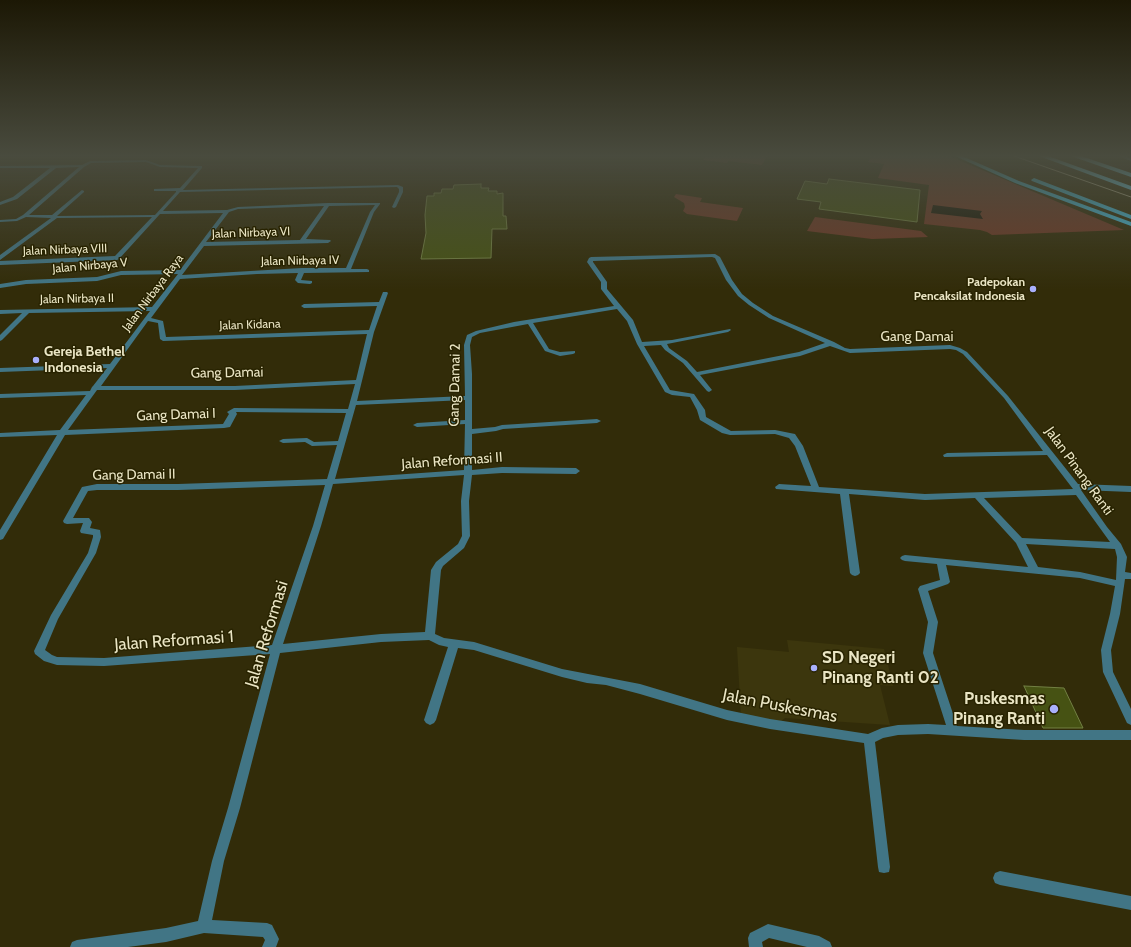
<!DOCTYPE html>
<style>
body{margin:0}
canvas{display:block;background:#322c09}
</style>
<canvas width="1131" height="947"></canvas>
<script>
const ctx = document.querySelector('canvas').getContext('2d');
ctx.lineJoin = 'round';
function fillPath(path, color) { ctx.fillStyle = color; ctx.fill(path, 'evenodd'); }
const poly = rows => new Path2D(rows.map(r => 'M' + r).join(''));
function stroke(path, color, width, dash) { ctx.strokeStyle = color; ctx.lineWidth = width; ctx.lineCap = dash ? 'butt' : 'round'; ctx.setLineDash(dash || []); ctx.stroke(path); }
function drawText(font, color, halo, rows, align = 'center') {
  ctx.font = font + ' Cabin,sans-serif'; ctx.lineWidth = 3; ctx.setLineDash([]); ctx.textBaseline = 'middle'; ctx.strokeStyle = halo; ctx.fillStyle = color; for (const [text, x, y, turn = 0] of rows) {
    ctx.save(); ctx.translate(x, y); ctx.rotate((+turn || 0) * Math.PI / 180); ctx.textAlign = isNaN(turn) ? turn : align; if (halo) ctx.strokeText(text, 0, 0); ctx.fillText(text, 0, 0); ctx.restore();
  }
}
const built = poly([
 [787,640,884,649,893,686,880,685,890,725,785,718,780,722,741,716,737,647,789,652]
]);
const green = poly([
 [767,156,762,165,728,161,727,163,703,160,705,157],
 [871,156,949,156,1124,230,992,235,987,232,980,230,924,224,929,185,878,178,884,164,868,162],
 [676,194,702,198,700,202,743,208,737,221,687,214,683,211,685,207,684,203,674,197],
 [815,217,921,231,928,237,872,239,807,231]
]);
const water = poly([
 [933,205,982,211,980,214,983,219,931,213]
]);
const building = poly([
 [829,179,920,190,917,222,819,209,821,202,797,199,805,181,827,184,829,179],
 [481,184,481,188,489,188,488,191,497,191,497,194,503,193,503,216,506,216,507,229,492,229,491,258,421,259,426,233,425,215,427,196,434,196,434,193,441,193,442,189,453,189,454,185,481,184],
 [1024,686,1064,688,1083,728,1043,728,1024,686]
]);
const minor = poly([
 [1119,156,1125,156,1131,159,1131,161,1119,156],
 [146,160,160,165,202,166,202,168,183,190,398,185,403,187,403,192,396,207,394,208,392,207,399,192,399,189,397,187,180,192,163,211,227,210,238,207,328,203,380,203,380,204,374,212,351,269,367,269,369,270,369,272,304,273,301,280,312,281,312,283,310,284,298,283,295,280,298,273,257,274,180,279,151,318,163,321,166,337,369,330,377,306,304,308,301,306,304,304,379,302,383,292,387,292,388,293,374,332,357,401,465,396,464,345,467,335,476,331,514,322,614,306,601,289,601,282,587,262,589,258,591,257,715,254,720,257,732,280,742,294,753,303,773,316,834,342,845,348,850,349,950,345,960,348,967,352,1008,396,1078,484,1131,486,1131,492,1081,490,1107,527,1121,544,1127,557,1125,572,1131,573,1131,579,1125,579,1120,614,1111,650,1113,672,1131,709,1131,725,1127,723,1103,672,1101,650,1110,614,1115,586,1080,578,946,565,950,582,948,584,928,591,938,622,933,653,957,726,1024,730,1131,730,1131,740,1024,740,928,734,898,735,883,738,875,742,890,867,889,872,884,873,879,872,878,867,864,743,770,729,727,720,640,694,606,685,587,683,562,677,474,650,458,648,436,720,434,723,430,725,426,723,424,720,448,647,439,645,429,640,381,642,280,653,240,808,224,861,212,920,267,923,272,925,279,939,276,947,262,947,265,940,263,937,204,933,166,942,128,947,70,947,72,942,77,940,166,928,198,921,212,861,228,808,270,654,104,666,57,665,44,661,35,654,34,651,51,615,88,553,93,537,93,535,81,533,80,531,83,523,67,524,64,523,63,521,82,487,97,484,178,484,327,479,337,445,312,446,305,442,283,443,279,441,283,439,307,438,314,442,338,441,346,413,236,412,237,414,230,427,224,428,65,435,3,539,0,540,0,530,57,435,0,437,0,433,60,430,86,395,0,398,0,394,90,391,92,387,93,386,107,368,0,372,0,368,110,364,150,311,29,313,2,340,0,341,0,335,22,313,0,314,0,310,152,307,178,274,121,275,97,281,26,284,0,288,0,284,26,280,97,277,121,271,180,270,223,213,160,214,119,259,117,260,0,265,0,261,115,256,152,217,57,218,0,260,0,255,51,218,26,217,17,221,0,222,0,220,16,219,23,215,79,167,56,168,17,199,0,205,0,202,13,197,50,168,0,168,0,166,82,165,90,161,146,160],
 [146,162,160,167,198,168,180,188,154,189,154,191,176,191,176,192,155,215,57,216,84,192,84,191,82,190,52,215,29,215,84,167,91,163,146,162],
 [375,205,370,212,346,268,302,268,182,275,204,246,328,243,331,241,330,240,306,239,329,206,375,205],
 [324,206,300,240,206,242,229,212,238,209,324,206],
 [712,257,715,258,726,280,738,296,749,305,769,318,825,343,799,352,697,372,687,361,669,348,667,344,728,332,731,330,730,329,672,340,642,342,633,320,607,289,607,282,593,262,593,261,712,257],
 [617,309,627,321,637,344,665,392,672,395,690,397,697,410,700,420,722,433,730,435,775,434,789,438,795,446,811,486,779,484,775,487,776,489,840,494,850,573,852,575,855,576,858,575,860,573,849,494,925,500,975,498,1016,543,1028,567,905,555,902,556,900,558,902,560,905,561,937,564,940,580,920,586,918,589,928,622,923,653,946,725,928,724,898,725,882,728,868,734,770,719,727,710,640,684,562,669,474,642,444,638,435,634,441,570,443,566,464,548,470,536,469,501,472,475,502,473,576,474,580,471,576,468,502,467,472,470,472,434,496,431,503,429,597,423,601,421,597,419,502,425,495,427,472,429,472,374,470,345,472,337,480,333,528,324,545,351,560,356,573,354,575,353,575,351,560,352,549,349,533,323,617,309],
 [148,321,158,323,160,339,163,341,367,334,356,380,235,386,101,386,148,321],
 [661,345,665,350,683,363,707,391,709,392,712,390,700,375,800,356,830,346,850,353,950,349,956,350,963,354,1004,398,1043,451,947,453,943,455,944,457,1047,455,1073,489,925,494,819,487,803,446,795,434,775,430,731,431,706,417,705,410,694,394,670,390,644,346,661,345],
 [355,384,348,409,234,408,227,412,229,414,223,424,68,430,97,390,235,390,355,384],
 [465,400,465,420,417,423,413,425,417,427,465,424,464,470,335,479,356,405,465,400],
 [464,475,461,501,462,536,458,544,436,562,431,570,425,632,381,634,283,644,321,526,333,484,464,475],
 [325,485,313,526,272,645,104,658,57,657,52,655,45,650,58,619,96,553,101,537,100,530,90,528,92,522,89,518,73,518,88,491,97,490,178,490,325,485],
 [1076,495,1110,542,1022,538,984,498,1076,495],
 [1026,544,1115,549,1117,557,1116,580,1080,572,1038,567,1026,544],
 [1000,871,1131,896,1131,910,1000,885,995,883,993,878,995,873,1000,871],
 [768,924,819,936,830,942,832,947,807,947,769,938,762,942,763,947,749,947,748,938,750,933,768,924]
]);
const primary = poly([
 [955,156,962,156,1019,181,1131,222,1131,226,1015,183,955,156],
 [1034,178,1131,215,1131,219,1032,181,1031,180,1034,178]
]);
const motorway = poly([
 [1039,156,1048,156,1131,186,1131,190,1039,156],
 [1071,156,1081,156,1131,173,1131,177,1071,156]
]);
const tram = poly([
 [1014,156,1131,197]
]);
const markers = [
 [1033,289,4,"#a9b0fc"],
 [36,360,4,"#a9b0fc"],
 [814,668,4,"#a9b0fc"],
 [1054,709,5,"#a9b0fc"]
];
const farStreetnames = [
 ["Jalan Nirbaya VI",251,233,-2],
 ["Jalan Nirbaya VIII",65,250,-2],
 ["Jalan Nirbaya IV",300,261,-1],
 ["Jalan Nirbaya V",90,266,-5],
 ["Jalan Nirbaya Raya",153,293,-53],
 ["Jalan Nirbaya II",77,299,-1],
 ["Jalan Kidana",250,325,-2]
];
const farPoinames = [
 ["Padepokan",1025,282],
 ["Pencaksilat Indonesia",1025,296]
];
const streetNames = [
 ["Gang Damai",917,337],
 ["Gang Damai",227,373,-1],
 ["Gang Damai 2",455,385,-89],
 ["Gang Damai I",176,415,-2],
 ["Jalan Reformasi II",452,461,-4],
 ["Jalan Pinang Ranti",1079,471,54],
 ["Gang Damai II",134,475,-1]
];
const poiNames = [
 ["Gereja Bethel",44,352],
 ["Indonesia",44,368]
];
const nearStreetnames = [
 ["Jalan Reformasi",267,634,-73],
 ["Jalan Reformasi 1",174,641,-4],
 ["Jalan Puskesmas",780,706,11]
];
const nearPoinames = [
 ["SD Negeri",822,658],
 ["Pinang Ranti 02",822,678],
 ["Puskesmas",1045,699,"right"],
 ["Pinang Ranti",1045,719,"right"]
];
fillPath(built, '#3c360d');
fillPath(green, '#6e3825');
fillPath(water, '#1a1809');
fillPath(building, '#465213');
stroke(building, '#728043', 1);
fillPath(minor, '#417585');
fillPath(primary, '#44bee0');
fillPath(motorway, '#6bd7f7');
stroke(tram, '#b4af8d', 1);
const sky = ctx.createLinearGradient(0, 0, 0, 289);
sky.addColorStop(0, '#1c1805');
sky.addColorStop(0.54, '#494b3e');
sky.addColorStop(1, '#494b3e00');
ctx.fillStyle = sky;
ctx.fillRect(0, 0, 1131, 289);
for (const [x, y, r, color] of markers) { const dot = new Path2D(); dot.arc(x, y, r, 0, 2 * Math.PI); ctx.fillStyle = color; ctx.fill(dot); stroke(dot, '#282300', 1.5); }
drawText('12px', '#eae5c4', '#282300', farStreetnames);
drawText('bold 12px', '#eae5c4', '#282300', farPoinames, 'right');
drawText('14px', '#eae5c4', '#282300', streetNames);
drawText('bold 14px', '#eae5c4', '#282300', poiNames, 'left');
drawText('17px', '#eae5c4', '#282300', nearStreetnames);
drawText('bold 17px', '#eae5c4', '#282300', nearPoinames, 'left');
</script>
